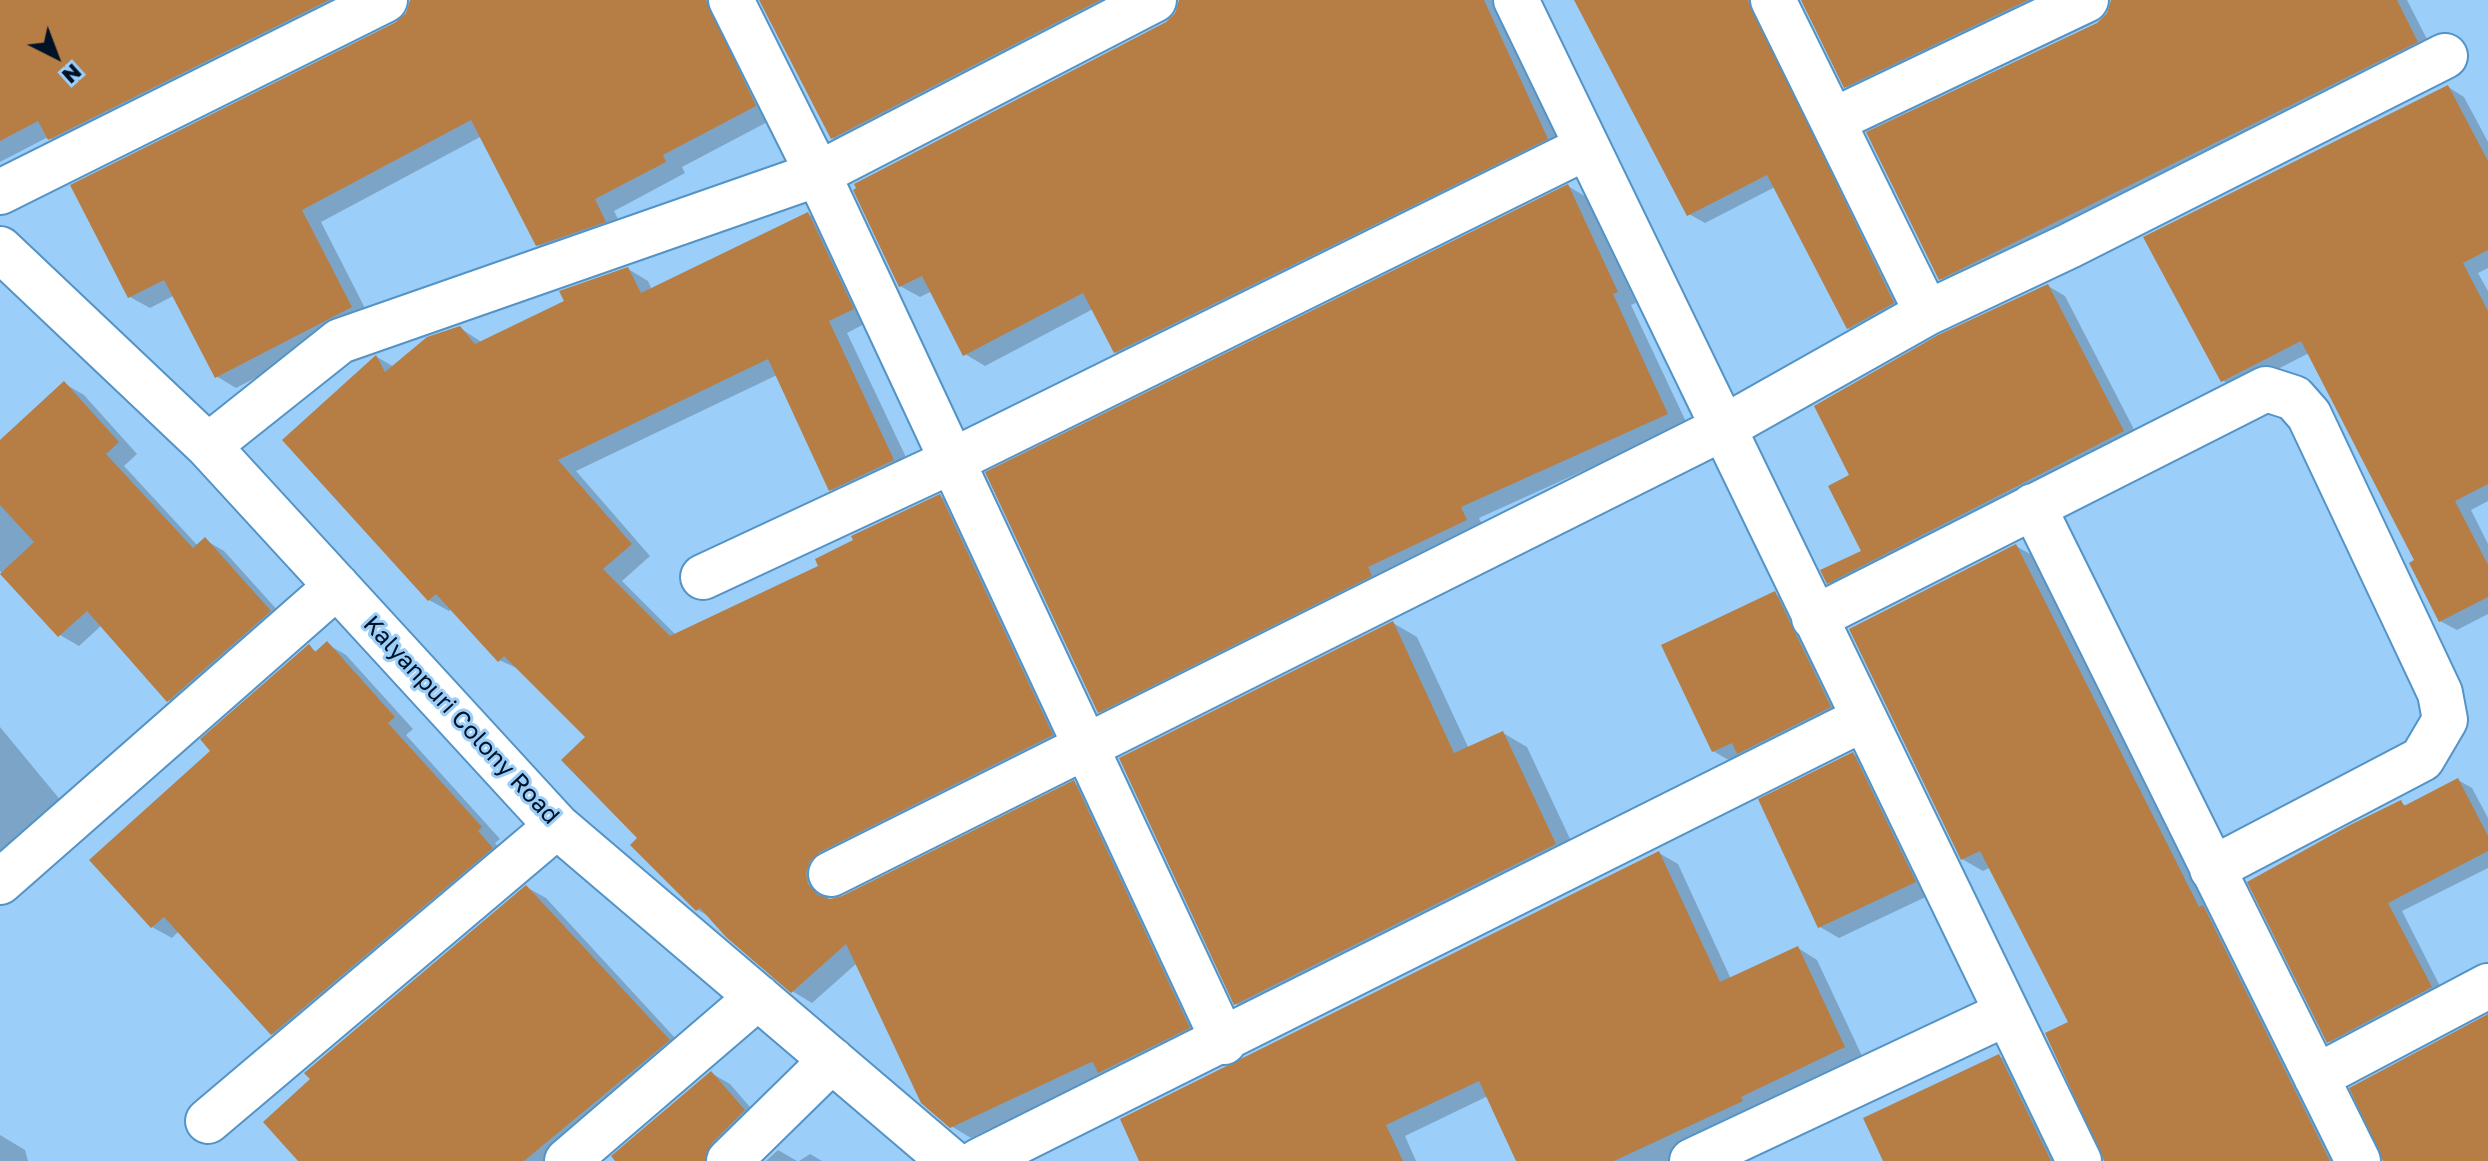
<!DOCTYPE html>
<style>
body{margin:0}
#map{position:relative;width:2488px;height:1161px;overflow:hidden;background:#9bcef9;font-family:"Golos Text",sans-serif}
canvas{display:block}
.north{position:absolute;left:16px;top:16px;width:80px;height:80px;-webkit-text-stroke:6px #9bcef9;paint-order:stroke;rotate:138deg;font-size:22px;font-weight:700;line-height:32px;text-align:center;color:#001326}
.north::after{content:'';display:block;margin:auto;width:28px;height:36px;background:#001326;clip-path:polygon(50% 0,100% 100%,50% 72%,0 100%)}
</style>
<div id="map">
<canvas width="2488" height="1161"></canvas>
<div class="north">N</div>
</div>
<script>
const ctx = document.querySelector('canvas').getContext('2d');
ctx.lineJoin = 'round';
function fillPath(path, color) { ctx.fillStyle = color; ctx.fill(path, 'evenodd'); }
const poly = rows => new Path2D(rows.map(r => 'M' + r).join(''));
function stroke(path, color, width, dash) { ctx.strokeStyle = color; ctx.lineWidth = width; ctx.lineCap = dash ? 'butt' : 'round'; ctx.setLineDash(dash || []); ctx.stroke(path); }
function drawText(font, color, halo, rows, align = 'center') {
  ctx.font = font + ' "Golos Text",sans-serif'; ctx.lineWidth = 6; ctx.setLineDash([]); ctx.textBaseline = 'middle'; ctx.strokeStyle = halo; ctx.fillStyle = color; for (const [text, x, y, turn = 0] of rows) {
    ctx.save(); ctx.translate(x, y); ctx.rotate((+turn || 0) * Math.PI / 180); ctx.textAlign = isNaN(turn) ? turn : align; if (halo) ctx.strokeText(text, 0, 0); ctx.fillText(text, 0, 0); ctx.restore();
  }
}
const shadow = poly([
 [0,0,371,0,69,150,48,137,0,162],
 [411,0,729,0,775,118,682,167,685,173,614,211,625,233,558,256,538,245,482,136,321,222,370,318,236,388,216,376,175,295,150,308,130,297,407,16],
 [761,0,1140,0,852,149,832,138],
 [1180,0,1493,0,1566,150,1135,363,1115,352,1093,309,985,366,965,354,932,291,920,297,900,286,1176,15],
 [1578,0,1766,0,1909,312,1864,337,1848,328,1775,187,1705,223,1689,214],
 [1803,0,2062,0,1862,95,1845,86],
 [2112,0,2407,0,2433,51,1956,288,1940,278,2098,24,2108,16],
 [2448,87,2464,97,2488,142,2488,268,2478,273,2488,291,2488,501,2471,510,2488,544,2488,614,2457,630,2440,621,2417,561,2309,353,2239,389,2222,380],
 [1568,186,1588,198,1636,303,1631,305,1687,424,1479,518,1485,531,1118,722,1099,711],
 [808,214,828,226,872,320,847,333,913,472,851,501,831,489,777,375,576,471,650,556,622,581,676,635,821,567,940,496,960,508,1072,746,825,885,828,898,831,901,843,898,1074,783,1094,794,1208,1039,1105,1075,971,1138,951,1126,857,963,812,1003,792,991,712,918,698,910,640,838,588,737,521,670,499,660,452,608,449,611,429,600,377,357,394,367,460,328,483,343,628,269,648,281,652,290],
 [2048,286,2065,296,2140,441,1845,592,1828,582,1863,552,1852,476],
 [65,384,84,395,137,454,124,466,198,546,205,540,224,551,289,623,188,711,168,700,102,625,79,646,60,635,0,571,0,443],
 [2016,546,2037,558,2344,1161,2106,1161,2071,1023,1991,867,1983,871,1962,859],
 [1775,594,1794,605,1849,718,1732,762,1713,751],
 [1393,623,1417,637,1469,749,1503,733,1527,747,1579,858,1260,1018,1236,1004],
 [327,644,346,655,413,729,406,735,500,839,495,843,510,860,291,1045,272,1034,179,931,172,938,152,927,213,751,309,647,317,652],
 [0,727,76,819,0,880],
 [1853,754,1872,765,1934,893,1839,938,1820,927],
 [2458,780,2472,788,2488,818,2488,868,2402,911,2445,996,2343,1050,2329,1041,2401,803,2407,806],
 [1659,853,1678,864,1731,979,1798,948,1817,960,1863,1058,1669,1155,1672,1161,1519,1161,1488,1096,1405,1136,1416,1161,1142,1161],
 [526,887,546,898,688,1052,555,1161,301,1161,313,1080],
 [1999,1056,2020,1069,2068,1161,1885,1161],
 [711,1073,730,1084,763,1122,727,1161,618,1161],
 [0,1135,25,1150,28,1161,0,1161],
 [778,1150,797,1161,766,1161],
 [810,1154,822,1161,799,1161]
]);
const building = poly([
 [0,0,329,0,48,140,38,121,0,141],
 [410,0,706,0,756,106,663,155,666,162,595,199,606,222,536,246,471,120,302,210,352,307,215,378,164,280,128,298,70,185,396,22,406,13],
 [759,0,1100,0,831,139],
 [1179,0,1484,0,1548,139,1114,353,1083,293,963,356,922,276,899,287,853,190,856,188,854,184,1166,22,1175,13],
 [1574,0,1748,0,1894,303,1847,329,1767,175,1687,216],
 [1801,0,2028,0,1844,88],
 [2111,0,2397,0,2418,42,1939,280,1866,132,2097,23,2107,13],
 [2448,85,2488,161,2488,250,2463,263,2488,311,2488,484,2455,501,2488,565,2488,597,2439,622,2409,563,2414,560,2301,341,2221,382,2143,237],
 [1568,184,1618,292,1613,294,1668,414,1461,507,1467,520,1368,567,1372,576,1098,713,985,472],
 [808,212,854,309,829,321,894,460,829,491,768,359,558,460,632,544,603,569,670,636,818,566,815,559,853,540,851,536,940,494,1053,735,820,852,810,861,806,873,808,884,818,895,830,899,842,896,1074,780,1190,1028,1098,1073,1093,1062,1089,1063,950,1128,921,1103,846,944,791,993,726,937,700,908,696,911,630,845,637,838,561,760,585,737,504,656,498,662,436,594,428,601,282,440,376,355,385,372,427,337,460,326,475,344,564,301,559,291,628,267,641,293],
 [2048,284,2124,431,1827,584,1820,570,1861,551,1828,486,1849,475,1814,406,1938,335],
 [64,381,119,442,106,454,193,548,205,537,271,611,167,702,87,611,58,637,0,574,34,542,0,505,0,440],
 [2016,544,2199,907,2203,905,2330,1161,2104,1161,2045,1033,2068,1022,1980,851,1961,860,1849,629],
 [1775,591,1831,707,1737,754,1732,743,1712,752,1661,645],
 [1393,621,1454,753,1503,731,1556,844,1234,1005,1119,758],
 [327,641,395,717,388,723,482,827,478,831,493,848,271,1035,164,917,151,928,89,860,210,751,200,739,309,644,315,652],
 [1853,752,1916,882,1818,928,1758,799],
 [2458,778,2488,836,2488,851,2388,903,2432,987,2327,1043,2247,882,2350,825,2401,800,2404,806],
 [1659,851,1720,982,1798,946,1845,1047,1741,1097,1743,1101,1614,1161,1516,1161,1479,1081,1386,1125,1403,1161,1139,1161,1120,1119],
 [526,885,670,1040,524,1161,298,1161,263,1122,310,1079,304,1073],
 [2488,1014,2488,1161,2383,1161,2349,1088],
 [1999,1054,2051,1161,1883,1161,1863,1118],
 [711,1071,745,1110,712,1143,705,1161,615,1161,611,1156]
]);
const minor = poly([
 [731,0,818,174,1224,1042],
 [1516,0,2079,1161],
 [1773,0,1927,313],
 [1834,120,2086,0],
 [0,192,385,0],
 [0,249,208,446,557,826,950,1161],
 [208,446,340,341,818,174,1154,0],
 [2033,506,2358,1161],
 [703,577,952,461,1585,148],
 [1814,618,2266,389,2294,398,2309,415,2440,693,2445,720,2422,759,2212,869],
 [831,874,1723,428,1927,313,2069,246,2445,56],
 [0,882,337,586],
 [2316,1077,2488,986],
 [208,1121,557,826],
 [567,1161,758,997],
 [729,1161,832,1060],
 [979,1161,1863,719],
 [1692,1161,2007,1013]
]);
const streetNames = [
 ["Kalyanpuri Colony Road",461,720,47]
];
fillPath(shadow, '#0003');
fillPath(building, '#b67d45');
stroke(minor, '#5393c6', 48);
stroke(minor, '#fff', 44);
drawText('24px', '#001326', '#9bcef9', streetNames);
</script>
